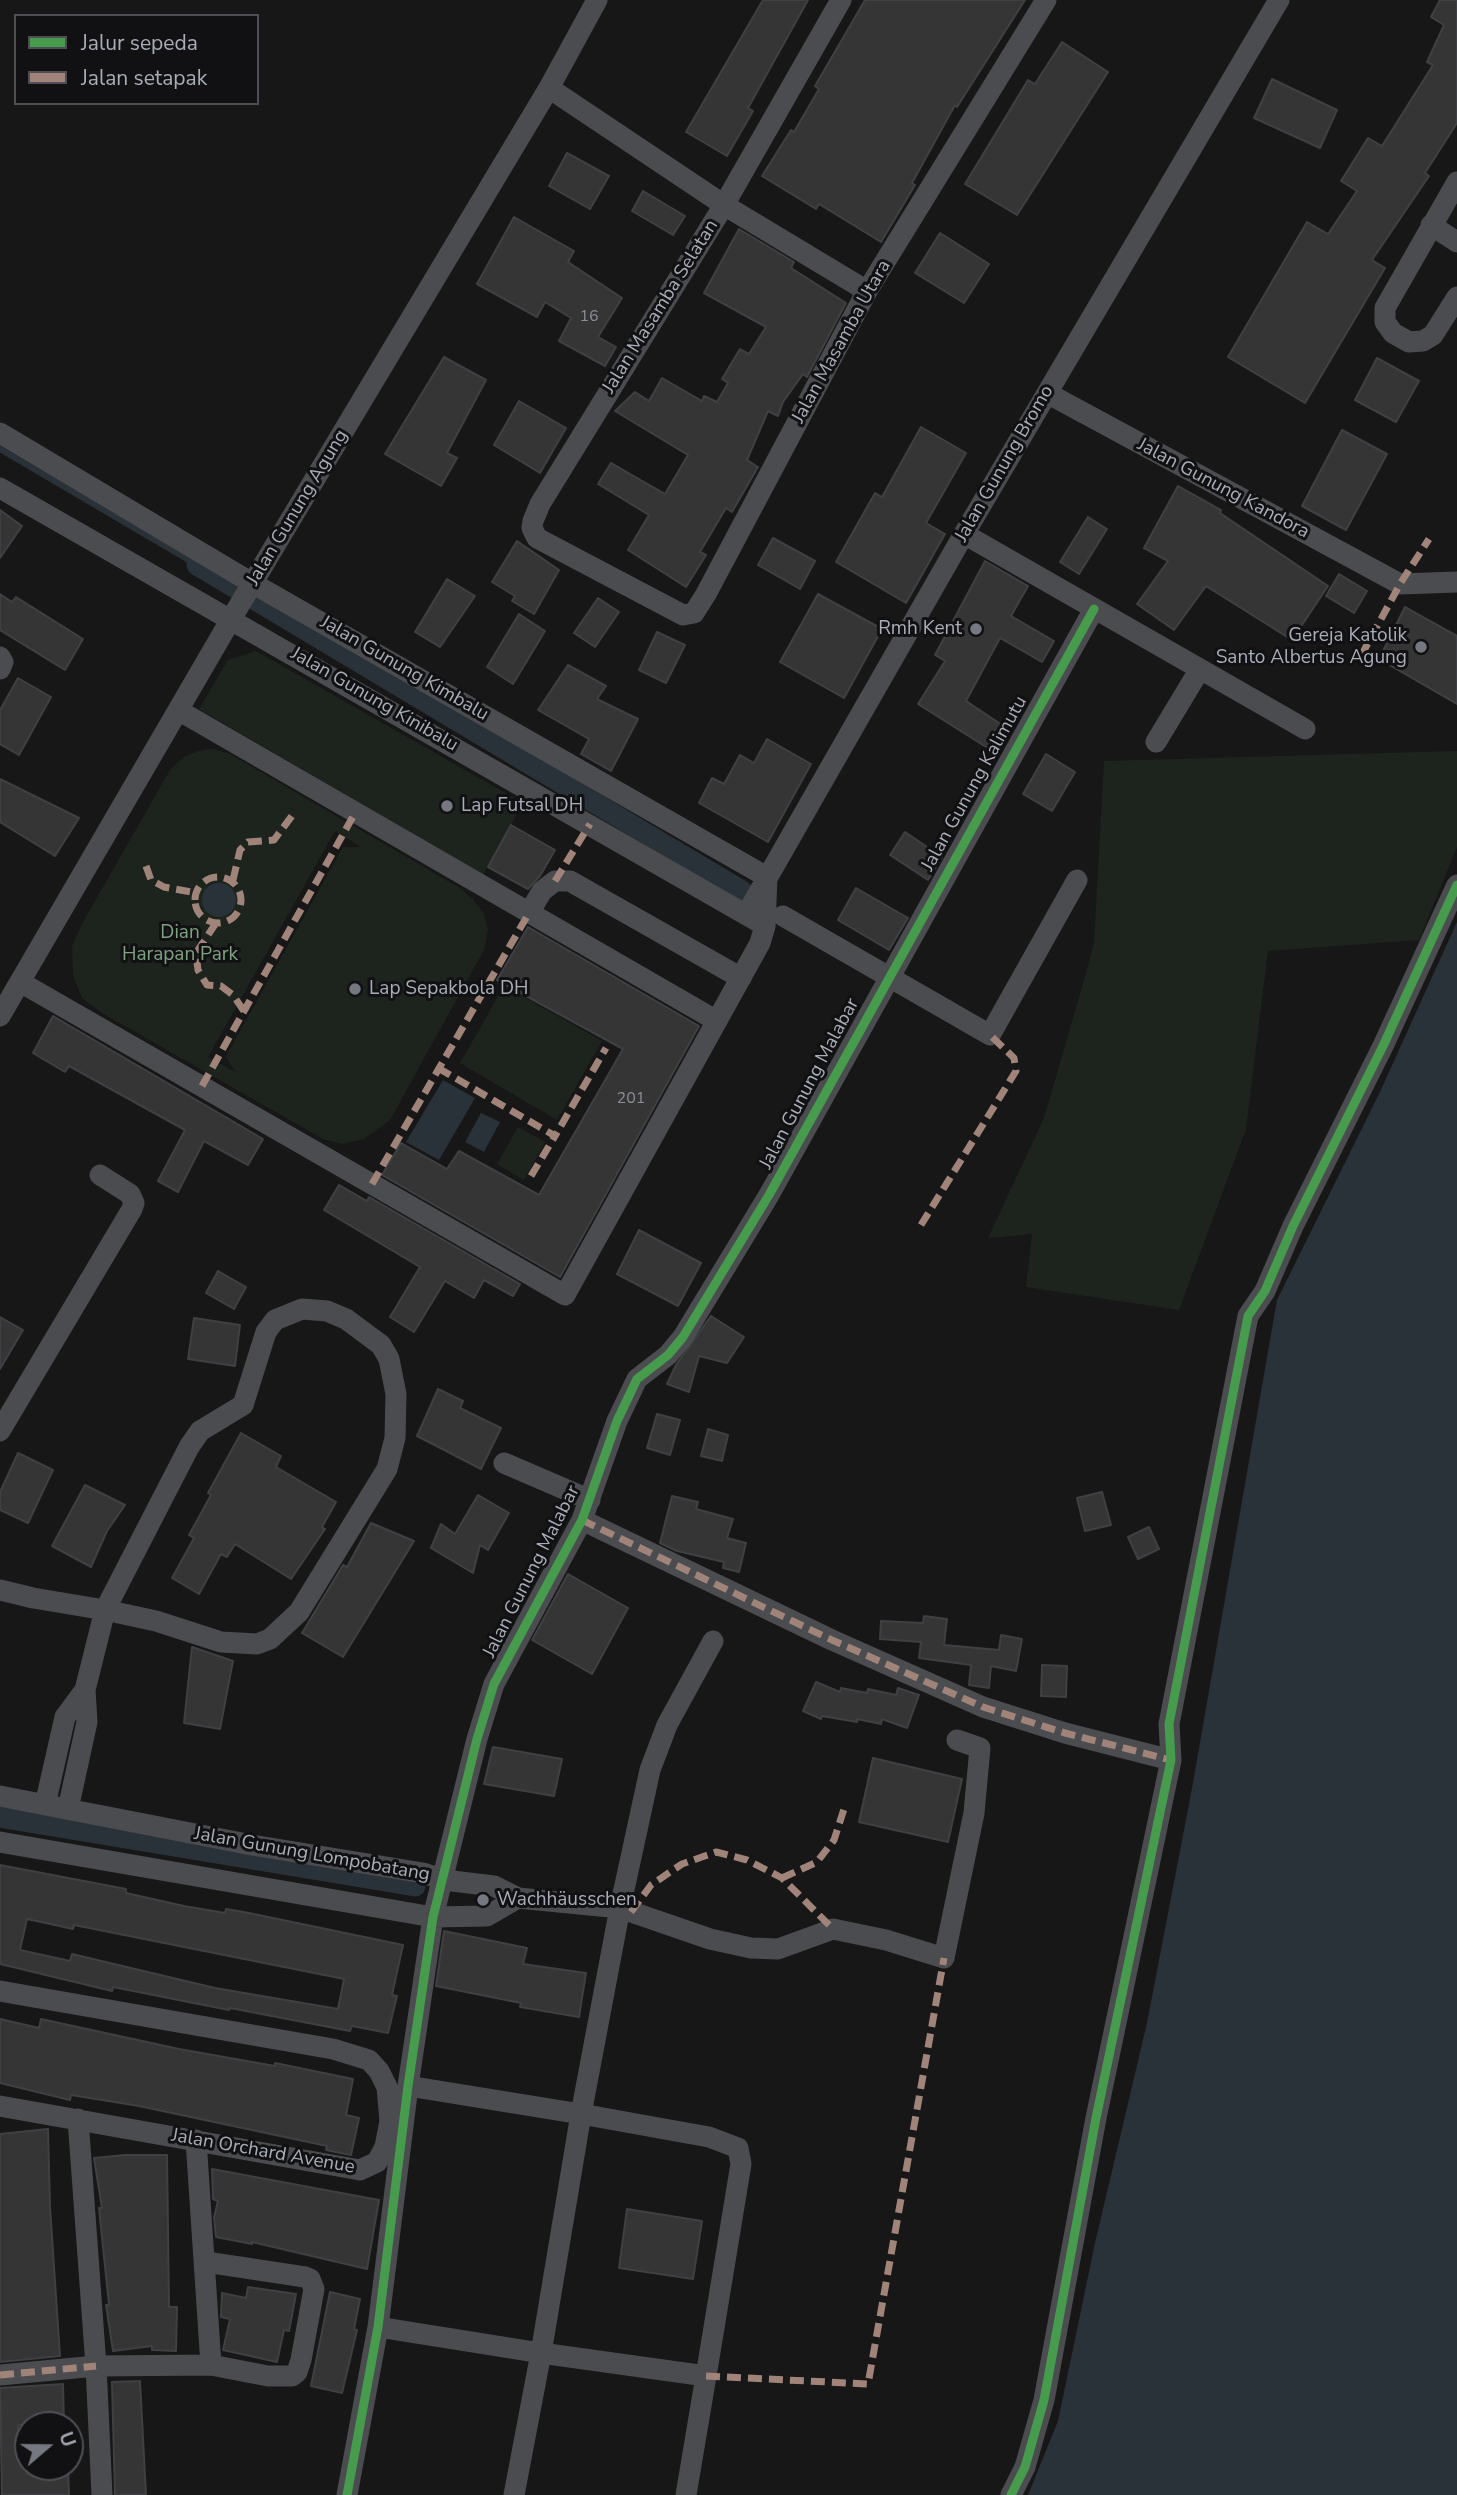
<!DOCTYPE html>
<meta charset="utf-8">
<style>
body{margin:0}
#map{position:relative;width:1457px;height:2495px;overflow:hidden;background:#171717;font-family:"Nunito Sans",sans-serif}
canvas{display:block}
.legend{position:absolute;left:14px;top:14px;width:245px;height:91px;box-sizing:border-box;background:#111113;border:2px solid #4d4f55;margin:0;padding:9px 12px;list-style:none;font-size:21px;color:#a8adb8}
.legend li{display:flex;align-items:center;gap:14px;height:35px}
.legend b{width:35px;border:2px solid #4d4f55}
.north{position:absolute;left:14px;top:2411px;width:70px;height:70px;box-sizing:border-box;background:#111113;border:2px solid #4d4f55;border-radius:50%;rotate:70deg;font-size:19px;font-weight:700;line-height:28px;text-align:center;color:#a8adb8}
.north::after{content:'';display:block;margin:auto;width:24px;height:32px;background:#757880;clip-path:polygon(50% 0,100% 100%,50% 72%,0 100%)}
</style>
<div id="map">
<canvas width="1457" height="2495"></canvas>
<ul class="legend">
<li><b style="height:9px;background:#469c4c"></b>Jalur sepeda</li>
<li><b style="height:9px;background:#a18479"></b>Jalan setapak</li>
</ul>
<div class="north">U</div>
</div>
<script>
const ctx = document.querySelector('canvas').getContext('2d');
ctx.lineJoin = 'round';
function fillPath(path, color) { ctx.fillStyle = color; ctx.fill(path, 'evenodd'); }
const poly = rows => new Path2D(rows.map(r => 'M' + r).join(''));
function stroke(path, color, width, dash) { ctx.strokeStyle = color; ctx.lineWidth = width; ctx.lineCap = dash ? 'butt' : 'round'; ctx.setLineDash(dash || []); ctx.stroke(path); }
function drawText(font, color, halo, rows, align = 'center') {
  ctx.font = font + ' "Nunito Sans",sans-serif'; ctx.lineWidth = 6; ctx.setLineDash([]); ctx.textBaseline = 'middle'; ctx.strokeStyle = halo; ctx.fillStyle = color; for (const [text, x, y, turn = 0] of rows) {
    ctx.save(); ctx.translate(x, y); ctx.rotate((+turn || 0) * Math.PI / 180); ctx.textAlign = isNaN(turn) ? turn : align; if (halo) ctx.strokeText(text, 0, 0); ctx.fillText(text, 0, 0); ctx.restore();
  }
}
const green = poly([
 [256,651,523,803,483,875,199,709,228,660],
 [214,749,230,754,458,887,473,899,484,914,488,930,484,950,390,1120,364,1139,342,1144,323,1139,102,1013,82,998,73,975,72,946,83,922,170,770,184,757,198,751],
 [335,831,361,847,343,847,226,1056,235,1072,208,1057],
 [1457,751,1457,847,1419,940,1268,951,1246,1129,1179,1310,1026,1287,1032,1234,988,1238,1044,1118,1089,963,1094,942,1104,761],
 [504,986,602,1041,557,1120,460,1063],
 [518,1127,545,1142,524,1180,497,1164]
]);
const water = poly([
 '202 900a17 17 0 1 1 34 0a17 17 0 1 1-34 0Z',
 [1457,922,1457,2495,1028,2495,1058,2421,1095,2243,1147,2023,1193,1783,1277,1300,1379,1094],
 [443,1080,475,1098,439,1160,406,1142],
 [481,1113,500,1122,484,1152,465,1142]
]);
const stream = poly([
 [0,449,197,565]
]);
const canal = poly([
 [197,565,742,891],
 [0,1817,415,1886]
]);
const building = poly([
 [763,0,808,0,748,108,753,111,727,156,686,132,763,0],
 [865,0,1025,0,957,107,955,105,912,183,915,185,881,242,819,204,816,209,762,176,791,130,794,132,819,89,815,86,865,0],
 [1440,0,1457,0,1457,123,1425,173,1429,176,1372,260,1385,268,1305,403,1228,357,1307,222,1328,234,1357,191,1341,181,1368,138,1382,146,1433,65,1427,62,1444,25,1431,17,1440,0],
 [1062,42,1108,72,1017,215,965,184,1028,80,1035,84,1062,42],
 [1272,79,1337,110,1320,148,1254,118,1272,79],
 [567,153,609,176,590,209,549,186,567,153],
 [643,191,685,216,673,235,632,211,643,191],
 [514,217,574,251,568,262,622,298,598,337,616,347,605,366,559,341,571,318,545,302,537,317,477,284,514,217],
 [739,229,794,262,791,268,846,303,807,377,803,374,783,402,778,416,768,411,747,460,758,467,732,512,726,508,700,552,706,555,686,587,628,550,649,515,598,484,611,463,665,494,688,455,615,411,635,392,649,401,662,378,702,401,704,396,717,402,728,383,722,379,740,349,749,354,766,327,704,293,739,229],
 [940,233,989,264,964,303,915,273,940,233],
 [444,357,486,380,447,453,457,458,441,486,385,454,444,357],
 [1377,358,1419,381,1396,422,1355,400,1377,358],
 [519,401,566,428,540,473,494,445,519,401],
 [921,427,966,453,926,523,945,534,906,603,836,562,875,493,882,497,921,427],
 [1342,430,1387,454,1346,530,1302,506,1342,430],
 [1178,486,1221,510,1220,513,1328,586,1292,640,1206,586,1174,630,1137,604,1168,561,1144,548,1178,486],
 [0,510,22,526,0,558,0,510],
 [1088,517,1107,529,1079,574,1060,562,1088,517],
 [773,538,815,561,800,589,758,565,773,538],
 [517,541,559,570,534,614,512,601,515,596,492,582,517,541],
 [985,561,1028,586,1011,616,1054,641,1042,662,1000,638,966,701,1008,729,994,752,918,704,945,661,935,655,985,561],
 [1339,574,1367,591,1354,613,1326,596,1339,574],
 [447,579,475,596,440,647,415,632,447,579],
 [0,594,12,602,16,597,83,639,65,670,0,630,0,594],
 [818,594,882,629,844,698,780,662,818,594],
 [598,598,619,612,595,647,574,633,598,598],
 [1405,607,1457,636,1457,704,1379,659,1405,607],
 [519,614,545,631,513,684,487,667,519,614],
 [657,632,685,645,666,683,639,670,657,632],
 [568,665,606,686,597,699,638,719,611,771,581,754,589,739,538,710,568,665],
 [18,678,51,697,19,755,0,744,0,710,18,678],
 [767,739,811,764,768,842,699,803,712,778,724,784,740,755,754,763,767,739],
 [1046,754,1075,772,1052,811,1023,794,1046,754],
 [0,779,79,818,55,856,0,822,0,779],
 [511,825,555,850,540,876,528,889,488,867,511,825],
 [905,832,942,857,928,880,890,855,905,832],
 [856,888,908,918,889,950,838,920,856,888],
 [528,927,699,1026,560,1277,382,1175,401,1143,447,1169,459,1151,539,1195,623,1049,497,980,528,927],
 [53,1016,263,1139,248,1165,204,1141,178,1192,158,1181,185,1130,69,1066,65,1072,33,1053,53,1016],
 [339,1185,367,1201,369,1197,520,1284,513,1296,484,1280,474,1298,445,1281,414,1332,390,1317,420,1267,324,1210,339,1185],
 [639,1230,701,1263,678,1306,617,1274,639,1230],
 [218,1271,246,1287,234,1309,206,1293,218,1271],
 [711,1316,744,1337,727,1363,699,1356,689,1392,667,1384,676,1365,711,1316],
 [0,1317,23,1330,0,1369,0,1317],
 [194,1318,240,1325,235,1366,188,1359,194,1318],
 [438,1389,463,1401,460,1408,501,1428,481,1469,417,1436,438,1389],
 [657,1414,680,1420,670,1455,647,1448,657,1414],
 [708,1429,728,1435,722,1461,701,1456,708,1429],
 [241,1433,281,1456,276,1467,336,1502,322,1527,325,1529,291,1579,235,1544,227,1557,221,1554,199,1594,172,1578,194,1538,189,1535,211,1495,208,1493,241,1433],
 [18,1453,53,1470,28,1523,0,1510,0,1492,18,1453],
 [85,1485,125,1505,107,1531,91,1567,52,1546,85,1485],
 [1102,1492,1111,1525,1085,1531,1077,1498,1102,1492],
 [478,1495,509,1513,488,1550,480,1545,473,1573,431,1548,441,1524,455,1534,478,1495],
 [672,1496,698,1502,696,1509,733,1519,727,1538,746,1543,739,1572,723,1568,724,1562,677,1551,660,1543,672,1496],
 [371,1523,414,1541,343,1657,302,1633,343,1565,347,1567,371,1523],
 [1149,1527,1159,1549,1138,1559,1128,1537,1149,1527],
 [568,1574,628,1608,592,1674,532,1640,568,1574],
 [924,1616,947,1619,944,1645,999,1650,1001,1635,1022,1639,1016,1671,991,1666,989,1688,969,1685,971,1665,919,1658,921,1642,880,1639,881,1621,923,1623,924,1616],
 [192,1647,233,1661,220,1729,184,1723,192,1647],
 [1042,1665,1067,1666,1066,1697,1041,1696,1042,1665],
 [816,1682,840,1692,841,1688,867,1693,868,1689,896,1695,898,1688,919,1695,907,1728,882,1719,881,1724,857,1719,857,1722,822,1716,821,1719,803,1711,816,1682],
 [493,1747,562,1759,554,1796,484,1784,493,1747],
 [873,1758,962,1779,948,1842,859,1822,873,1758],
 [0,1865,126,1889,126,1893,184,1906,225,1913,226,1909,249,1913,403,1945,392,1995,397,1996,388,2033,352,2026,350,2031,230,2008,229,2010,113,1987,112,1991,0,1964,0,1865],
 [27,1919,73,1929,74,1925,344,1979,338,2009,215,1988,72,1954,70,1961,20,1950,27,1919],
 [444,1931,527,1948,523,1964,586,1973,579,2017,520,2007,521,2003,436,1986,444,1931],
 [0,2019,39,2028,41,2019,179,2049,275,2066,275,2063,353,2079,346,2115,359,2118,351,2155,326,2150,327,2146,139,2106,71,2095,70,2100,0,2083,0,2019],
 [48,2129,50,2207,60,2356,0,2362,0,2134,48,2129],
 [125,2155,167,2155,169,2307,177,2307,176,2351,152,2350,152,2346,113,2351,106,2305,109,2305,99,2208,102,2208,94,2158,125,2155],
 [212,2169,379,2200,367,2269,252,2242,252,2244,216,2237,214,2217,218,2201,213,2199,212,2169],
 [627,2209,702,2221,693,2279,619,2268,627,2209],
 [248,2287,296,2294,289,2331,284,2330,277,2362,223,2350,230,2319,221,2317,222,2293,246,2298,248,2287],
 [330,2292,360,2299,354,2329,357,2330,342,2393,311,2386,330,2292],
 [140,2381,146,2495,115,2495,112,2382,140,2381],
 [63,2384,64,2425,18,2425,21,2467,68,2467,69,2495,2,2495,0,2388,63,2384]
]);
const minor = poly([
 [841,0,724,205,540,504,533,521,532,528,537,538,683,615,694,613,706,594,867,291,1046,0],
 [549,88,724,205,867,291],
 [1457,182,1385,308,1385,322,1393,333,1409,342,1423,341,1433,335,1457,297],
 [1431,225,1457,242],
 [1047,393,1400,584,1457,582],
 [0,433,252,583,767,877],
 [0,488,757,921],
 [964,534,1305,729],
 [0,657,3,662,0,669],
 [178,710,717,1021],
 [1156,742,1200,669],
 [529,913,542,891,555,881,570,881,741,978],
 [746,915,964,534,1279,0],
 [783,916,990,1035,1077,880],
 [20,982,565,1295,760,943,765,926,767,877],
 [0,1016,234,614,549,88,597,0],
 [0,1431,132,1209,134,1203,130,1194,100,1175],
 [504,1463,590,1500],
 [582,1520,832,1640,983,1707,1065,1733,1171,1760],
 [0,1590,33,1598,105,1610,156,1621,221,1642,257,1644,270,1639,299,1612,387,1469,395,1438,396,1394,389,1359,381,1345,346,1319,327,1311,302,1309,275,1320,266,1332,243,1405,200,1431,189,1447,105,1610,85,1690,87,1722,68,1809],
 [0,1796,252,1845,423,1873,444,1880,494,1886,518,1898,620,1908,710,1939,751,1948,778,1949,833,1929,886,1940,944,1958,974,1813,980,1748,957,1740],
 [45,1805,65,1717,85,1690],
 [0,1842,433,1917,487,1916,518,1898],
 [0,1991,333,2049,369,2060,379,2071,387,2087,390,2121,385,2147,377,2162,360,2170,0,2106],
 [408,2086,581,2114,709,2137,738,2148,741,2164,706,2376,541,2353,581,2114,620,1908,650,1770,667,1725,713,1641],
 [78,2119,96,2366,102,2495],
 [206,2262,305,2277,310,2279,314,2289,301,2360,297,2372,292,2376,268,2376,211,2365],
 [378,2327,541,2353,514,2495],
 [0,2375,96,2366,211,2365,196,2140],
 [347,2495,378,2327,408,2086,433,1917,477,1739,494,1684,582,1520,617,1421,637,1379,668,1355,683,1337,769,1195,1094,609],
 [686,2495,706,2376],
 [1011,2495,1025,2467,1044,2400,1096,2118,1171,1760,1169,1724,1248,1316,1265,1291,1293,1226,1383,1046,1457,885]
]);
const quiet = poly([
 [1361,656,1400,584,1429,539],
 [146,866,151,880,164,887,197,893],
 '195 900a23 23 0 1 1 46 0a23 23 0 1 1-46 0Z',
 [233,880,240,850,248,842,274,840,294,813],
 [555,881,590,824],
 [216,923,196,953,198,970,207,985,221,986,233,995,244,1011],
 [438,1068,555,1136,606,1048],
 [202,1086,355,813],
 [531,1176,555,1136],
 [372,1184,529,913],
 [921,1225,1016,1071,1014,1058,990,1035],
 [582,1520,832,1640,983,1707,1065,1733,1171,1760],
 [782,1878,817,1862,834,1840,844,1809],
 [631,1912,651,1885,682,1864,716,1852,747,1860,782,1878,833,1929],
 [0,2375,96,2366],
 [706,2376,868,2384,944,1958]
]);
const cycleway = poly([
 [347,2495,378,2327,408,2086,433,1917,477,1739,494,1684,582,1520,617,1421,637,1379,668,1355,683,1337,769,1195,1094,609],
 [1011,2495,1025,2467,1044,2400,1096,2118,1171,1760,1169,1724,1248,1316,1265,1291,1293,1226,1383,1046,1457,885]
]);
const markers = [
 [976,629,7,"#757880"],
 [1421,647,7,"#757880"],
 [447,806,7,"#757880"],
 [355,989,7,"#757880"],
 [483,1900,7,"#757880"]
];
const numberNames = [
 ["16",589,317],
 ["201",631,1099]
];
const streetNames = [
 ["Jalan Masamba Selatan",661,307,-58],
 ["Jalan Masamba Utara",842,342,-61],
 ["Jalan Gunung Bromo",1005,464,-60],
 ["Jalan Gunung Kandora",1223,489,28],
 ["Jalan Gunung Agung",298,508,-59],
 ["Jalan Gunung Kimbalu",404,669,30],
 ["Jalan Gunung Kinibalu",374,700,30],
 ["Jalan Gunung Kalimutu",975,784,-61],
 ["Jalan Gunung Malabar",810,1084,-62],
 ["Jalan Gunung Malabar",532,1572,-63],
 ["Jalan Gunung Lompobatang",312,1855,10],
 ["Jalan Orchard Avenue",263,2152,10]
];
const poiNames = [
 ["Rmh Kent",962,629,"right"],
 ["Gereja Katolik",1407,636,"right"],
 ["Santo Albertus Agung",1407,658,"right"],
 ["Lap Futsal DH",461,806],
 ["Lap Sepakbola DH",369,989],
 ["Wachhäusschen",497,1900]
];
const parkNames = [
 ["Dian",180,933],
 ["Harapan Park",180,955]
];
fillPath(green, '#1d241e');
fillPath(water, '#2a3239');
stroke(stream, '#2a3239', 6);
stroke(canal, '#2a3239', 21);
fillPath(building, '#353536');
stroke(building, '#3f4043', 2);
stroke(minor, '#4b4c50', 21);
stroke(quiet, '#a18479', 7, [14, 7]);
stroke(cycleway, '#469c4c', 9);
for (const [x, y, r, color] of markers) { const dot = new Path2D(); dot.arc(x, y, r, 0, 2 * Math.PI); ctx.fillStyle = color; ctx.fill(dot); stroke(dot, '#111113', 2.5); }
drawText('16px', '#8b8f98', null, numberNames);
drawText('19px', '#a8adb8', '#111113', streetNames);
drawText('19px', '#a8adb8', '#111113', poiNames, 'left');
drawText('19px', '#7fa381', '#111113', parkNames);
</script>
